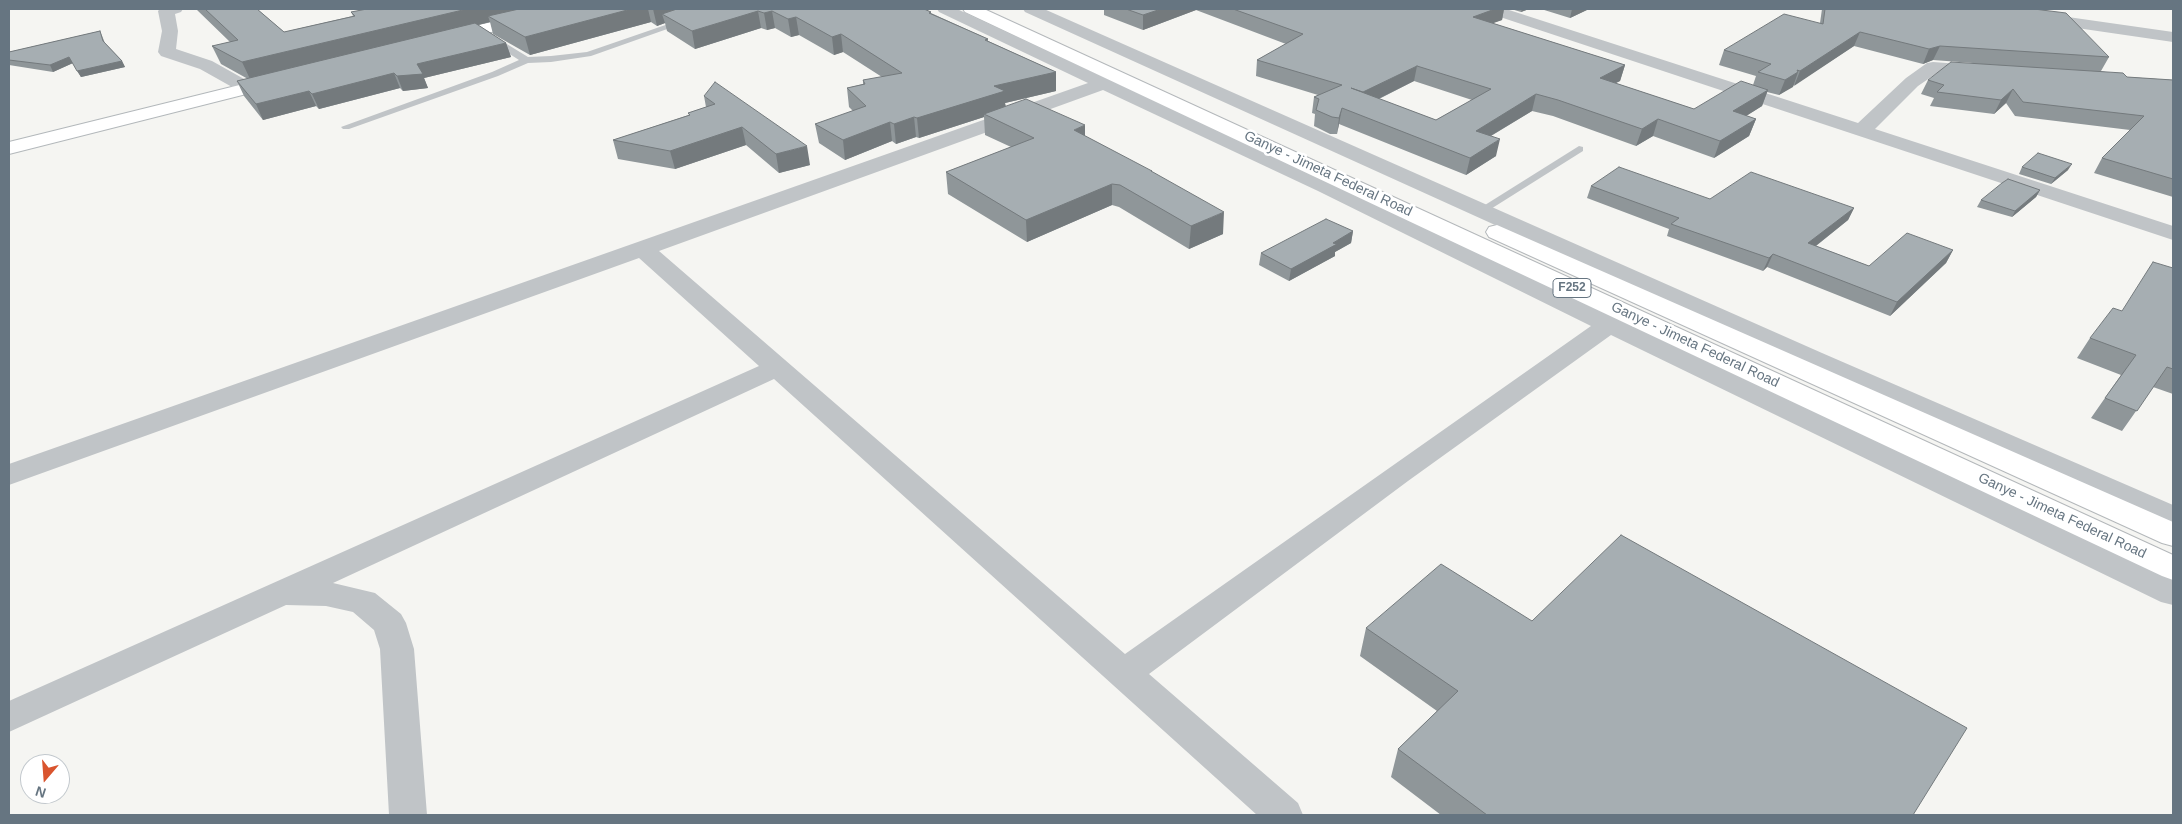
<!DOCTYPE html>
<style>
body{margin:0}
#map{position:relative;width:2182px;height:824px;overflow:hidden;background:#f5f5f2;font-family:Helvetica,sans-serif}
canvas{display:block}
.frame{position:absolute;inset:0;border:10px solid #667581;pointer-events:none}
.north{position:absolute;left:20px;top:754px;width:50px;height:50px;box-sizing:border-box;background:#fff;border:1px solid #c2c8cd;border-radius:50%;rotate:198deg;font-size:14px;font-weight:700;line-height:20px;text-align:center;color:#667581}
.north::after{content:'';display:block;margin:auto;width:18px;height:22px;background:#d9542e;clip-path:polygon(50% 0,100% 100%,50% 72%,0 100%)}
</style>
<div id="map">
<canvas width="2182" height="824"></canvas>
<div class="frame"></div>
<div class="north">N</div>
</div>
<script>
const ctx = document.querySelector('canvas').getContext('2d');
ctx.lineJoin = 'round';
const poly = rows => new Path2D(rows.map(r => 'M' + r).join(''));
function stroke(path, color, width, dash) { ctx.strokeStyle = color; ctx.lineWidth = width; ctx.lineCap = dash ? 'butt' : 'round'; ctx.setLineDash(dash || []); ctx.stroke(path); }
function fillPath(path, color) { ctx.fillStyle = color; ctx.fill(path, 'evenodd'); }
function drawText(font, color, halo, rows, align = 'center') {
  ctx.font = font + ' Helvetica,sans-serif'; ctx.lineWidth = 5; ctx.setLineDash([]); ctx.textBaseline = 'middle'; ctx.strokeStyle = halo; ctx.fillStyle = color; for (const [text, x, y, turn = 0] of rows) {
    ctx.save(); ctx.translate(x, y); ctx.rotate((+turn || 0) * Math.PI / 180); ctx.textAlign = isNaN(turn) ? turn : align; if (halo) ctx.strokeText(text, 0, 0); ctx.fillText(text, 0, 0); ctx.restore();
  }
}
const lane = poly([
 [680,20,687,22,591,56,551,62,528,63,498,76,349,129,343,129,341,127,492,72,519,60,491,42,491,38,497,38,528,57,551,56,587,52,680,20],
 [1579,146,1583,147,1583,151,1486,212,1482,213,1477,210,1579,146]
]);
const street = poly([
 [160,9,183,9,181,12,175,14,178,31,176,49,212,61,253,84,256,88,253,92,247,93,241,92,200,69,161,56,158,52,162,31,158,11,160,9],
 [937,9,957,9,1332,183,1685,351,2173,579,2173,605,2161,602,1611,335,1408,481,1149,674,1298,803,1303,815,1257,815,774,379,333,583,375,593,401,614,406,623,414,649,427,815,389,815,380,649,374,630,353,612,326,606,286,605,9,732,9,701,759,366,639,258,9,485,9,464,1088,83,939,12,937,9],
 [1103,90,1318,191,1591,326,1125,654,659,251,1103,90],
 [1023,9,1044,9,1822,353,2173,505,2173,528,2162,525,1804,365,1025,12,1023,9],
 [1483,9,1506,9,1858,123,1906,78,1927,63,1933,62,1986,66,1989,70,1986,74,1980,75,1937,73,1918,86,1875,129,2173,226,2173,240,1485,12,1483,9],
 [1973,9,2012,9,2173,32,2173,42,1981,14,1975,12,1973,9]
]);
const secondary = poly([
 [550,9,578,9,576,12,449,42,443,41,441,37,443,33,550,9],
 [276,76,282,77,285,81,282,85,9,154,9,142,276,76]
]);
const primary = poly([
 [963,9,984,9,2173,555,2173,580,2162,576,965,12,963,9],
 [1497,225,2173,522,2173,546,2162,543,1489,237,1486,232,1489,227,1497,225]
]);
const wall = poly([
 [196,9,257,9,284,32,353,16,351,12,367,9,924,9,931,12,931,13,988,39,988,41,1056,72,1056,91,1005,103,1006,107,1085,136,1152,172,1223,234,1189,249,1119,207,1112,205,1027,242,948,194,946,172,1011,147,985,135,984,117,919,138,916,137,896,144,892,141,845,160,819,143,815,124,853,111,849,107,847,88,863,84,863,80,882,77,843,52,834,55,799,35,791,37,775,28,767,30,761,28,695,49,667,31,665,23,657,26,651,22,530,55,493,34,490,22,478,25,506,43,511,57,424,78,428,88,403,91,400,88,319,109,316,106,263,120,244,96,237,81,248,79,221,64,212,46,230,42],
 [1104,9,1504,9,1502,20,1492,23,1625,65,1620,81,1615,83,1694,109,1753,85,1756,76,1719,65,1724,50,1820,23,1822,9,2046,9,2045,10,2109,57,2101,71,2127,77,2173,80,2173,197,2094,173,2102,158,2130,130,2015,116,2006,103,1994,114,1930,106,1934,98,1921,94,1928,80,1973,63,1933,60,1923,64,1854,46,1779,95,1767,92,1762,106,1746,116,1756,119,1749,136,1714,158,1653,136,1636,146,1553,116,1532,111,1491,136,1496,156,1466,175,1339,124,1337,134,1330,134,1314,126,1315,114,1312,113,1314,97,1318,95,1256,76,1257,60,1286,44,1196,10,1143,30,1104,15],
 [1414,81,1472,100,1436,120,1379,99],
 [1511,9,1529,9,1521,12],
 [1541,9,1589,9,1570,18],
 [100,31,105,43,122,61,125,67,81,77,73,63,53,72,9,65,9,52],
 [704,96,810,165,779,173,746,145,675,169,618,159,613,140,689,115,688,113,706,107],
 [2022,167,2068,170,2051,184,2019,174],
 [1591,186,1710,199,1854,208,1848,220,1816,246,1869,266,1953,250,1946,263,1890,316,1767,267,1763,271,1667,236,1669,229,1587,198],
 [2040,190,2036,197,2012,217,1977,207,1981,200],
 [1353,231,1351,243,1335,252,1335,256,1289,281,1259,265,1261,253],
 [2173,268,2173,394,2153,387,2122,431,2091,418,2121,375,2077,358,2090,338],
 [1532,621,1913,815,1441,815,1391,777,1398,749,1437,711,1360,656,1366,628]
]);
const shadedWall = poly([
 [467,9,543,9,488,16,490,22,251,81,242,62],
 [631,9,648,9,651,22,530,55,525,37],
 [653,9,697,9,662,14,665,23,657,26],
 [1161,9,1197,9,1196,10,1143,30,1143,15],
 [1495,9,1504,9,1502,20,1469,32,1473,17],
 [1522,9,1529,9,1521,12],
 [1572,9,1589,9,1570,18],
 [758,11,761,28,695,49,692,31],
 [772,11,775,28,767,30,764,13],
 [796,17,799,35,791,37,788,19],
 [1860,32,1854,46,1794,86,1800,71],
 [841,34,843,52,834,55,832,37],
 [506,43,511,57,424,78,428,88,403,91,397,76,417,64],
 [1940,46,1933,60,1923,64,1929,49],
 [69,57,73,63,53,72,50,65],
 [122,61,125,67,81,77,77,71],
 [1625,65,1620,81,1595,94,1600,78],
 [1417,66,1414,81,1360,108,1363,92],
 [1056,72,1056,91,1005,103,1006,110,984,114,984,117,919,138,917,118,994,86],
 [1798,72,1793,87,1779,95,1785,80],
 [394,73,400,88,319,109,312,94],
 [2013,89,2006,103,1994,114,2001,100],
 [1768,90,1762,106,1727,128,1733,111],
 [309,91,316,106,263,120,256,104],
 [1536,94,1532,111,1472,147,1476,131],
 [1342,108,1339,124,1337,134,1339,118],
 [914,117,916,137,896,144,894,124],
 [1658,119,1653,136,1636,146,1642,129],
 [1756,119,1749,136,1714,158,1720,141],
 [890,122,892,141,845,160,843,140],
 [1085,125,1085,146,1074,130],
 [742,127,746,145,675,169,670,151],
 [1500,139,1496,156,1466,175,1470,158],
 [807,146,810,165,779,173,776,154],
 [2072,164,2068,170,2051,184,2055,178],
 [1112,184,1112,205,1027,242,1026,220],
 [2040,190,2036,197,2012,217,2015,211],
 [1854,208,1848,220,1803,256,1808,243],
 [1224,212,1223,234,1189,249,1191,226],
 [1353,231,1351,243,1335,252,1335,256,1289,281,1291,269],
 [1953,250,1946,263,1890,316,1897,302],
 [1773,254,1767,267,1763,271,1769,258]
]);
const building = poly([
 [205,9,257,9,284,32,355,16,351,12,367,9,467,9,242,62,212,46,238,40,205,9],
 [519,9,631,9,525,37,488,16,519,9],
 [677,9,924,9,931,12,929,13,988,39,985,40,1056,72,994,86,1005,91,917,118,914,117,894,124,890,122,843,140,815,124,866,106,847,88,865,84,863,80,902,73,841,34,832,37,796,17,788,19,772,11,764,13,758,11,692,31,662,14,677,9],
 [1126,9,1161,9,1143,15,1126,9],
 [1233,9,1495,9,1473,17,1625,65,1600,78,1694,109,1741,81,1768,90,1733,111,1756,119,1720,141,1658,119,1642,129,1558,100,1536,94,1476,131,1500,139,1470,158,1342,108,1339,118,1332,117,1316,110,1319,99,1314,97,1342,85,1257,60,1303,34,1233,9],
 [1417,66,1491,89,1436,120,1351,88,1363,92,1417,66],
 [1825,9,2034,9,2066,13,2109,57,1940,46,1929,49,1860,32,1800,71,1797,70,1798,72,1785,80,1758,72,1771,64,1724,50,1784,14,1823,24,1825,9],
 [475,23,506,43,417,64,423,74,397,76,394,73,312,94,309,91,256,104,237,81,475,23],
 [100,31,103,41,122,61,77,71,69,57,50,65,9,60,9,52,100,31],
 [1951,62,2123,73,2127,77,2173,80,2173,179,2102,158,2144,116,2023,102,2013,89,2001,100,1937,92,1944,85,1928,80,1951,62],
 [715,82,807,146,776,154,742,127,670,151,613,140,690,115,688,113,715,104,704,96,715,82],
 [1026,99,1085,125,1074,130,1152,171,1151,171,1224,212,1191,226,1120,185,1112,184,1026,220,946,172,1034,138,984,114,1026,99],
 [2038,153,2072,164,2055,178,2022,167,2038,153],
 [1619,167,1710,199,1751,172,1854,208,1808,243,1869,266,1907,233,1953,250,1897,302,1773,254,1769,258,1671,224,1679,218,1591,186,1619,167],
 [2008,179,2040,190,2015,211,1981,200,2002,183,2008,179],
 [1326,219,1353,231,1333,243,1337,244,1291,269,1261,253,1326,219],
 [2153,262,2173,268,2173,369,2167,367,2137,411,2105,398,2136,355,2090,338,2113,308,2122,311,2153,262],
 [1621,535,1967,728,1913,815,1487,815,1398,749,1458,691,1366,628,1441,564,1532,621,1621,535]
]);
const shields = [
 [1572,288,38]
];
const shieldNames = [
 ["F252",1572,288]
];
const streetNames = [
 ["Ganye - Jimeta Federal Road",1328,174,25],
 ["Ganye - Jimeta Federal Road",1695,345,25],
 ["Ganye - Jimeta Federal Road",2062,516,25]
];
stroke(secondary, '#b3b8bb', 2);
stroke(primary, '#b4b8bb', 2);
fillPath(lane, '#c0c4c7');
fillPath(street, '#c0c4c7');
fillPath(secondary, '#fff');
fillPath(primary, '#fff');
fillPath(wall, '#8f9699');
fillPath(shadedWall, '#747a7d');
fillPath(building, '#a6aeb2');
stroke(building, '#747a7d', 1);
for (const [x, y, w] of shields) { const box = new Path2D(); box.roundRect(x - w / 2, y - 9.5, w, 19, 4); ctx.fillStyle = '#fff'; ctx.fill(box); stroke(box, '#667581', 1); }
drawText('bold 12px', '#667581', null, shieldNames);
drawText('14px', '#667581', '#fff', streetNames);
</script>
